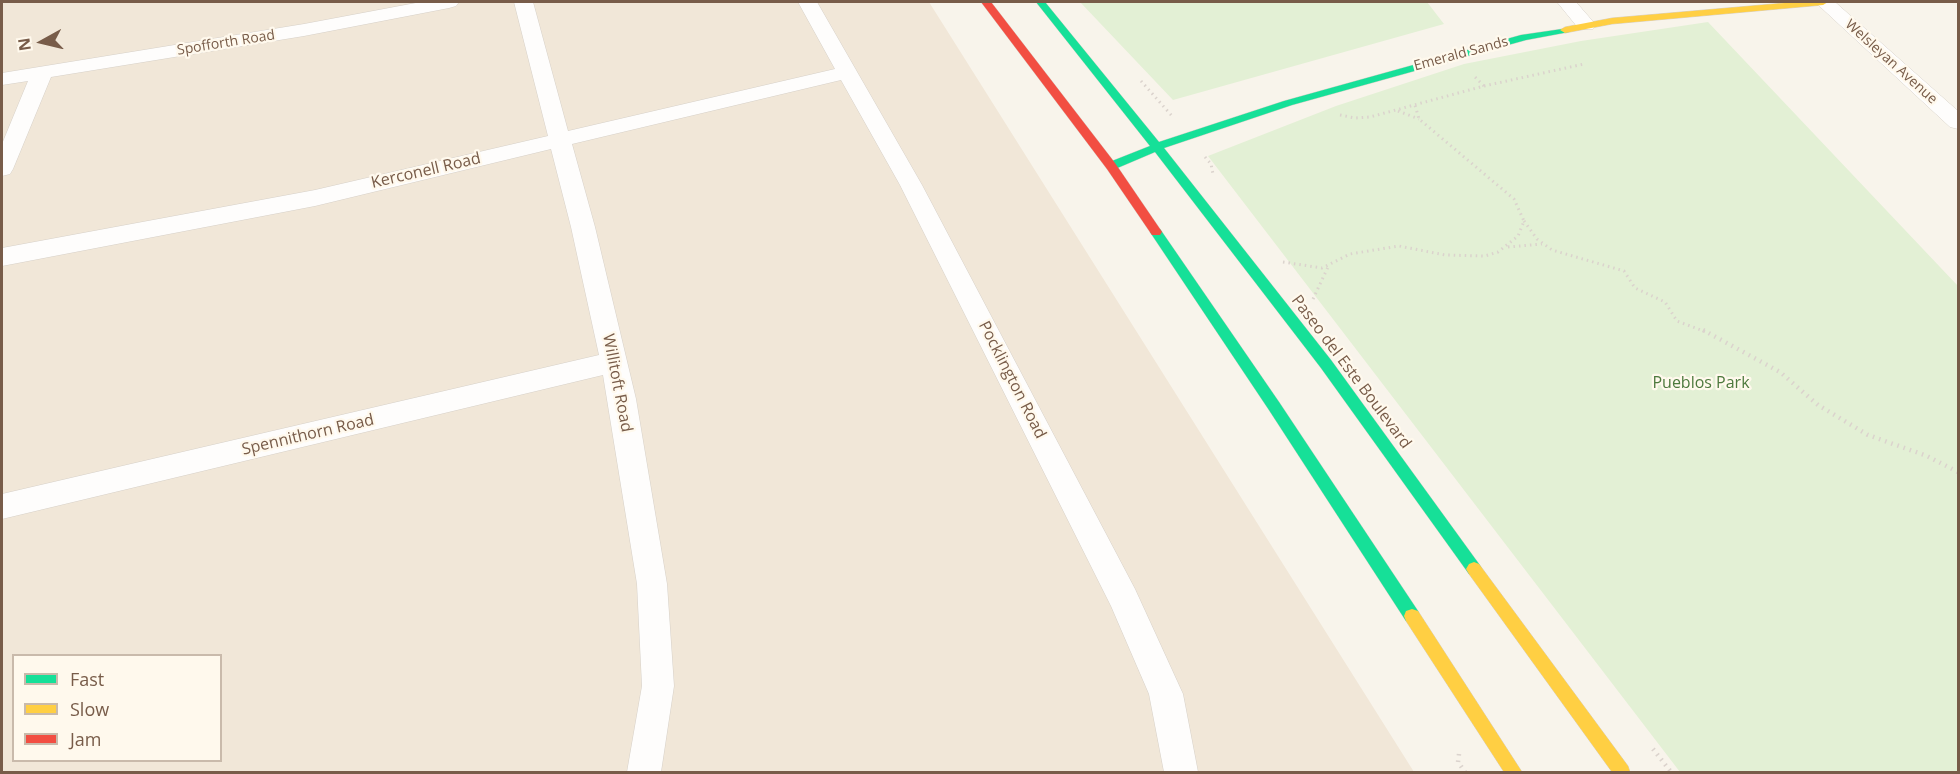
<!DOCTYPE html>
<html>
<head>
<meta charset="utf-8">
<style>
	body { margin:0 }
	#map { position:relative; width:1960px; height:774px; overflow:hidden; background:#f8f4eb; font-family:"Open Sans",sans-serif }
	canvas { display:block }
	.frame { position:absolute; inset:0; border:3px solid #785c49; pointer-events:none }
	.legend { position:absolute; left:12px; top:654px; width:210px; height:108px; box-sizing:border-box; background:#fff9ed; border:2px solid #c9baab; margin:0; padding:8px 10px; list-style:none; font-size:18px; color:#785c49 }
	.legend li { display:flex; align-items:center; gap:12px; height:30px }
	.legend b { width:30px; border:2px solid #c9baab }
	.north { position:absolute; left:12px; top:12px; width:60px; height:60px; -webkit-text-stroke:4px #fff9ed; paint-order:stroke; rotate:262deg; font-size:16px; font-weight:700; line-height:24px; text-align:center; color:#785c49 }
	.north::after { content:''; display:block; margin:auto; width:21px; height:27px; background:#785c49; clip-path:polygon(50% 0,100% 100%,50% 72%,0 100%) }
</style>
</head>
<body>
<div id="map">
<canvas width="1960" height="774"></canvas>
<div class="frame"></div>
<ul class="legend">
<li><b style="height:8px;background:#16e098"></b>Fast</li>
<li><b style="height:8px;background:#ffcf43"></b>Slow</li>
<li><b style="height:8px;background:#f24e42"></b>Jam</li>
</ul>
<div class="north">N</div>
</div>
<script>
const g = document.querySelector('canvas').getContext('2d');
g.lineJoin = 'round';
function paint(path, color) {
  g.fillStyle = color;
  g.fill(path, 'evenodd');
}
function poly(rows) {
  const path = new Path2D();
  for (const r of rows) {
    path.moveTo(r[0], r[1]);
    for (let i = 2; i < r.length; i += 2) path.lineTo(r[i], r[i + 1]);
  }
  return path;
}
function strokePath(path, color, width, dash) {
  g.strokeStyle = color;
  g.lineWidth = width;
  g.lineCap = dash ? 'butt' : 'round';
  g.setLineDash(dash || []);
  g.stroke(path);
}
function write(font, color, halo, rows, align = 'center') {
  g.font = font + ' "Open Sans",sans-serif';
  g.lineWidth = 4.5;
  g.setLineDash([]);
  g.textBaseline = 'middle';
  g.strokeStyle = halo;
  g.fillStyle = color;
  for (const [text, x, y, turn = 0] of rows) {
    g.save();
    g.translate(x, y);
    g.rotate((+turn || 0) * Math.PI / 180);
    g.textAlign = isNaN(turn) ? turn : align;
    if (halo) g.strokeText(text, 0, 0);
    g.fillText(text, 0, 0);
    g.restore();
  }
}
paint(poly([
	[2,2,929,2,1414,772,2,772],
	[14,656,220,656,220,760,14,760]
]), '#f1e7d8');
paint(poly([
	[1080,2,1427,2,1444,24,1173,100],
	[1708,22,1958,286,1958,772,1680,772,1208,156,1336,106,1464,64,1581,41]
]), '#e3f0d5');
const street = poly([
	[421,2,459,2,456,6,449,8,304,36,51,77,13,169,10,174,2,176,2,144,28,81,2,85,2,73,304,24,421,2],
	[514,2,533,2,568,131,835,69,798,2,817,2,922,185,1135,589,1183,694,1198,772,1164,772,1149,694,1111,606,900,185,841,80,572,144,595,227,636,399,667,584,674,686,661,772,627,772,642,686,637,584,603,375,2,519,2,494,599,355,571,227,551,149,315,206,2,266,2,248,315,190,548,136,514,2],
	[1557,2,1576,2,1596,25,1593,29,1579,29,1557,2],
	[1815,2,1835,2,1958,111,1958,129,1950,127,1815,2]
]);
const fast = poly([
	[1036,2,1045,2,1159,142,1284,101,1521,35,1569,28,1569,32,1526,40,1292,105,1164,148,1331,360,1479,564,1482,569,1479,574,1474,576,1469,574,1321,368,1155,152,1115,169,1107,169,1107,163,1150,146,1036,2],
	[1156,228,1160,229,1279,402,1418,611,1420,616,1418,621,1412,623,1406,621,1269,410,1152,235,1150,232,1152,229,1156,228]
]);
const slow = poly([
	[1796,2,1828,2,1823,5,1612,24,1565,33,1560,30,1565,27,1612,18,1796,2],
	[1474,562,1479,564,1628,766,1630,772,1612,772,1469,574,1466,569,1469,564,1474,562],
	[1412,609,1418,611,1522,772,1504,772,1406,621,1404,616,1406,611,1412,609]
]);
const jam = poly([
	[981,2,991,2,1115,163,1160,229,1162,232,1160,235,1152,235,1107,169,981,2]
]);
strokePath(street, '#d7d1c9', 1);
strokePath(fast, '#d7d0c8', 1);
strokePath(slow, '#d7d0c8', 1);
strokePath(jam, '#d7d0c8', 1);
strokePath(poly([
	[1141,81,1172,116],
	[1484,86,1584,64],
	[1398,111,1419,119],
	[1340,115,1355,118,1370,117,1484,86,1473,75],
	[1205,157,1211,164,1213,174],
	[1524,221,1537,239,1552,250,1624,271,1635,288,1665,302,1677,321,1706,332],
	[1508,247,1542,244],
	[1283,262,1322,268,1350,254,1399,246,1445,255,1485,256,1498,252,1518,236,1524,221,1514,199,1419,119,1415,105],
	[1313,299,1328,267]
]), '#dbd3cd', 3, [1.5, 4]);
strokePath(poly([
	[1703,330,1780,372,1818,405,1868,435,1927,456,1958,472],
	[1653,749,1671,772],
	[1459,754,1458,762,1465,772]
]), '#dbd3cd', 4.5, [1.5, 5]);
paint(street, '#fefdfc');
paint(fast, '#16e098');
paint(slow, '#ffcf43');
paint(jam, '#f24e42');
write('14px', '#785c49', '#fff9ed', [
	["Spofforth Road",226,43,-9],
	["Emerald Sands",1461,54,-15],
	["Welsleyan Avenue",1891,62,42]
]);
write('16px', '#785c49', '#fff9ed', [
	["Kerconell Road",426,171,-13],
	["Paseo del Este Boulevard",1351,372,53],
	["Pocklington Road",1012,380,63],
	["Willitoft Road",617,383,79],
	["Spennithorn Road",308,435,-13]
]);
write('16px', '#4d793d', '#fff9ed', [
	["Pueblos Park",1701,383]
]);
</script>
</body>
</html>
